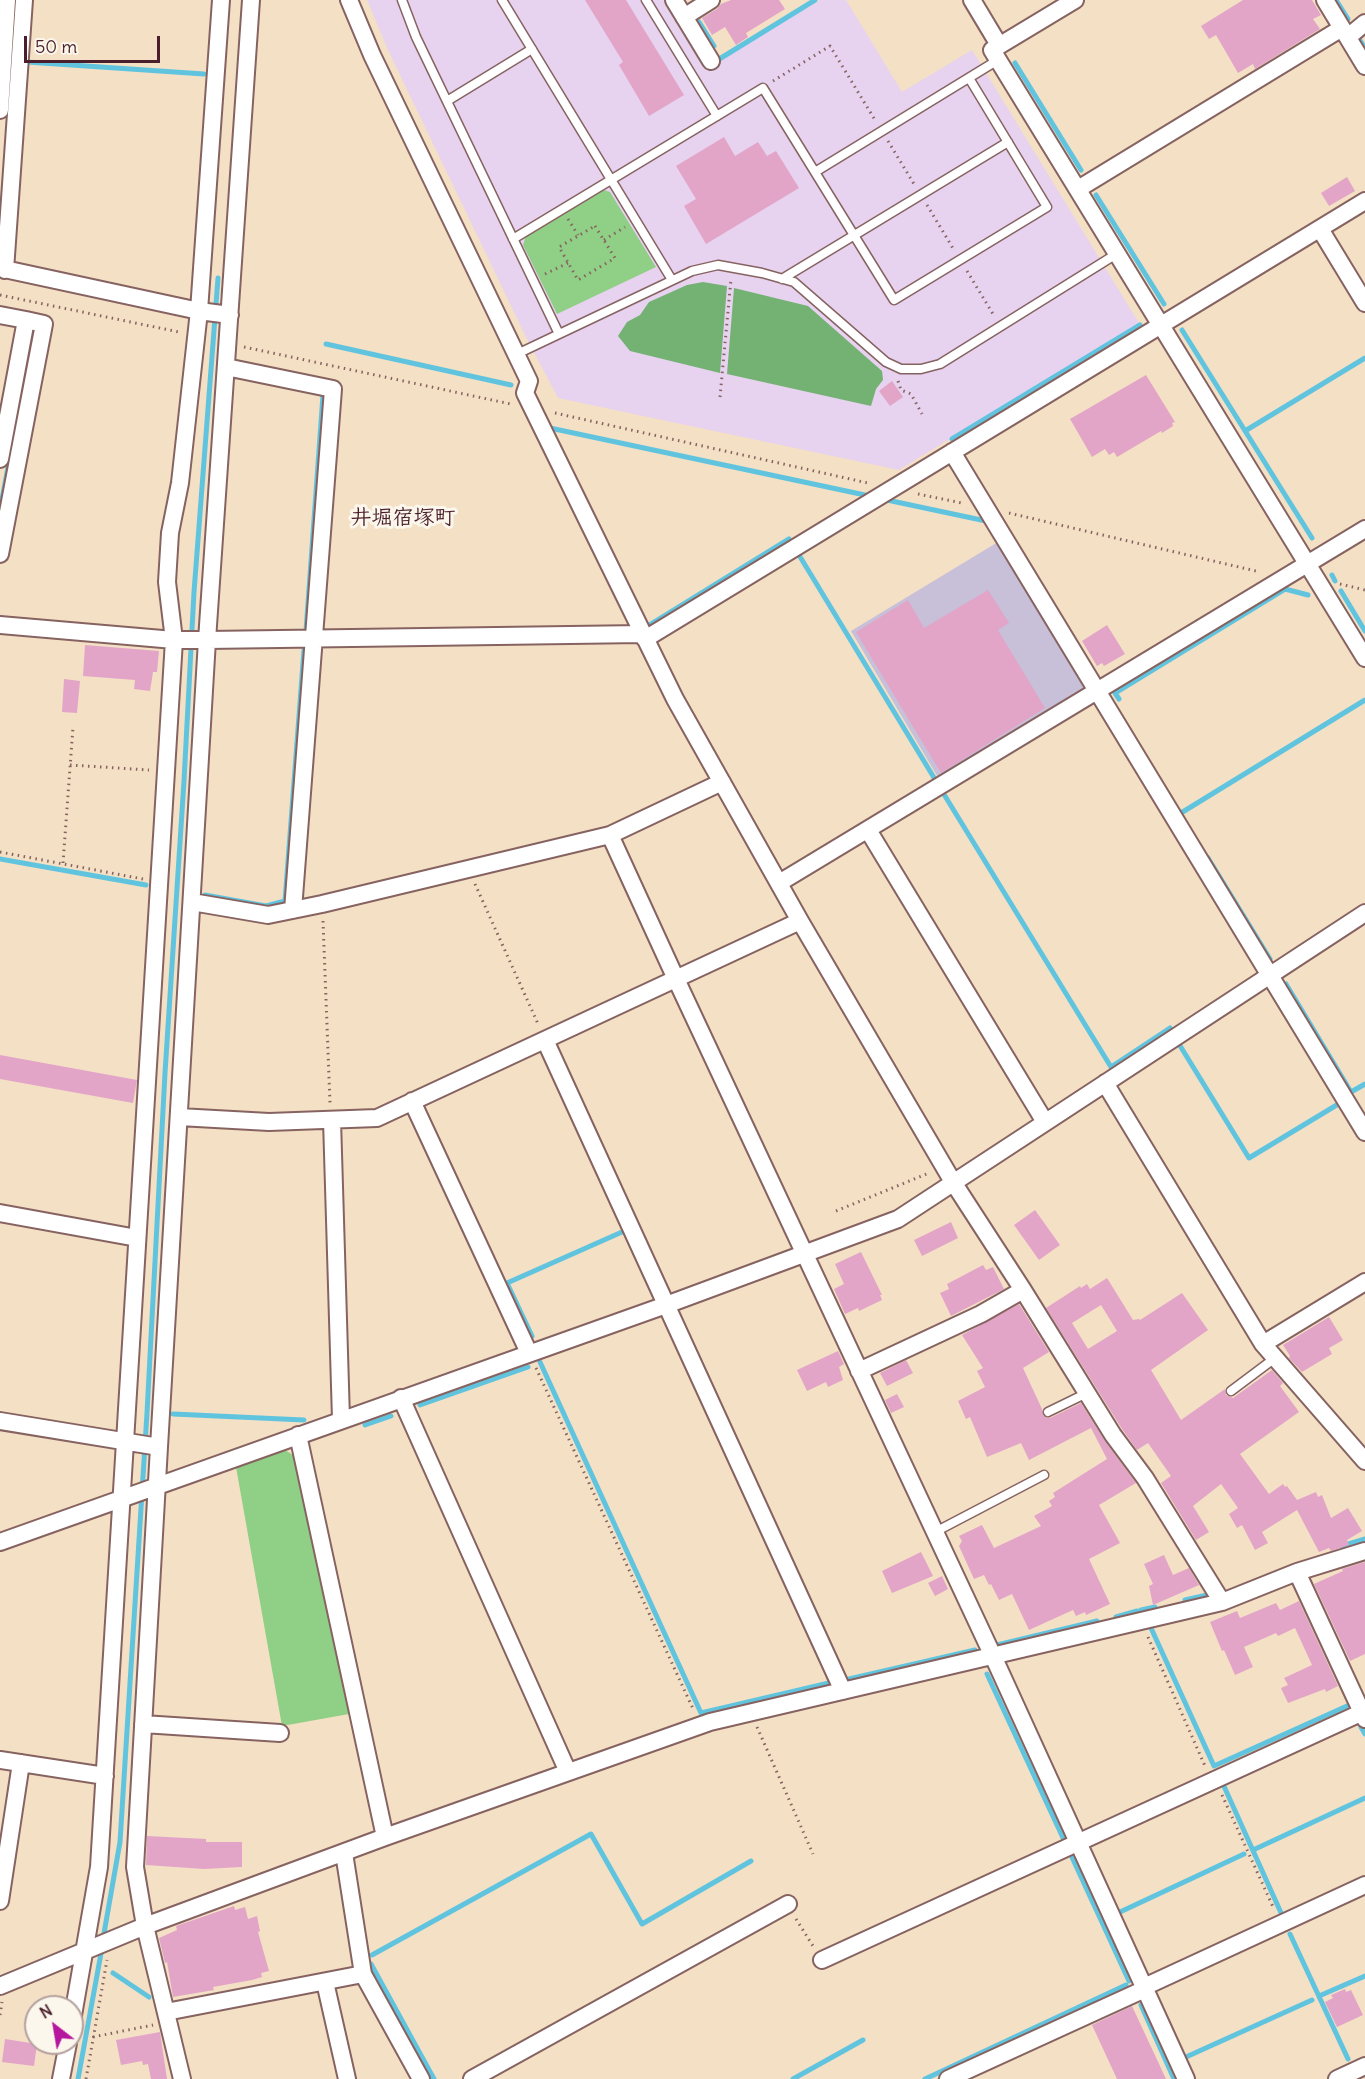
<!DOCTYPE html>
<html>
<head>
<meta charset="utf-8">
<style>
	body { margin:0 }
	#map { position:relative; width:1365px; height:2079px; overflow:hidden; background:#f4e0c5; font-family:Delius,sans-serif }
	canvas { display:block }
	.north { position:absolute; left:24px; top:1995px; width:60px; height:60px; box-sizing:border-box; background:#fbf7ec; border:2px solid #b4a19f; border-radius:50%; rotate:329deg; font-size:16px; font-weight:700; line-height:24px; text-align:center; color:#4a1f2b }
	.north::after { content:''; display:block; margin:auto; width:21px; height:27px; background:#b5179e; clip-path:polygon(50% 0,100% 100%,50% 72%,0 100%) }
	.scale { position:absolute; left:24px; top:36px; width:136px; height:27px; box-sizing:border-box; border:3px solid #4a1f2b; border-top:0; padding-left:8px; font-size:18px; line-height:21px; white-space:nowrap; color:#4a1f2b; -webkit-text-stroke:4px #fbf7ec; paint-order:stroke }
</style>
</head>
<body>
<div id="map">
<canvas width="1365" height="2079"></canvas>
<div class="north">N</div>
<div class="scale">50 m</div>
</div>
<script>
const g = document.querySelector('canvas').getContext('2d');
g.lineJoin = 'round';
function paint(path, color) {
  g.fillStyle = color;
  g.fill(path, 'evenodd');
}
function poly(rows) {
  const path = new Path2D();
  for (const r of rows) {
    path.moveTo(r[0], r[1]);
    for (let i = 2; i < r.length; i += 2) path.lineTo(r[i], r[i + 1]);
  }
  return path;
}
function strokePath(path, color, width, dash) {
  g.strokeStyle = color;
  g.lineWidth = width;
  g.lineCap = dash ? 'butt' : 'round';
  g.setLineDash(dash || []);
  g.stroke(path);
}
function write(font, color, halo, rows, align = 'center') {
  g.font = font + ' Delius,"Klee One",sans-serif';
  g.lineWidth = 6;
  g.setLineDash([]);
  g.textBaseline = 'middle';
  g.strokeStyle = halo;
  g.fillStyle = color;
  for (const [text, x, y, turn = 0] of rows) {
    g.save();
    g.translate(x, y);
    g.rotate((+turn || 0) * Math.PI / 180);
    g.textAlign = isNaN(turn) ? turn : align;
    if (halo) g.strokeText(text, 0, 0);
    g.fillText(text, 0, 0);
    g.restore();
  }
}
paint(poly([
	[367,0,666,0,708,68,820,0,846,0,902,92,972,50,1139,323,899,470,558,398,526,337,388,50]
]), '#e7d2ef');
paint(poly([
	[998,542,1085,684,1082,692,939,779,851,631]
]), '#c8bfd8');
paint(poly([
	[604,190,610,192,656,267,557,314,523,245,526,235],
	[285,1450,293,1455,349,1714,282,1726,236,1467]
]), '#90cf86');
paint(poly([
	[703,282,727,286,720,373,630,351,618,336,627,322,640,315,649,302,687,285],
	[734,288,808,306,882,371,883,380,876,389,871,406,727,374]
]), '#74b273');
strokePath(poly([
	[1336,0,1348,19],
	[699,22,714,46],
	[1357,36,1365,48],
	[721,58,815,0],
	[27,62,204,74],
	[1015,63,1081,170],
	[1096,195,1164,304],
	[1182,330,1312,538],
	[326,344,511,385],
	[550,428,865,495],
	[1245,431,1365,358],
	[952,439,1140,325],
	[887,500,986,521],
	[0,510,34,328],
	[799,555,936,781],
	[1332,575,1335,581],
	[1341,591,1365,631],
	[643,622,648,626,789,539],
	[306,631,323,395],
	[1119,699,1115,693,1285,589,1308,595],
	[945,796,1111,1067,1170,1028],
	[1181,813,1365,700],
	[1208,858,1270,959],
	[0,859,146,885],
	[205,895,266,906,285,901,304,650],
	[1286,984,1351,1092,1365,1084],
	[1179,1044,1249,1158,1340,1103],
	[532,1336,507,1283,622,1232],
	[540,1362,701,1713,829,1683],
	[420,1405,528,1367],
	[173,1414,304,1420],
	[365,1425,391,1416],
	[1342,1546,1365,1539],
	[1185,1600,1207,1595],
	[1141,1610,1155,1607],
	[1116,1617,1137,1611],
	[1151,1628,1214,1766,1347,1706],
	[997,1645,1097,1621],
	[987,1674,1064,1840],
	[849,1679,975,1650],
	[1361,1727,1365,1734],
	[1223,1784,1282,1915],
	[1253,1850,1365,1798],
	[1071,1855,1129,1981],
	[1120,1912,1244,1854],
	[1290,1934,1348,2059],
	[103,1939,120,1842,147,1413,165,1073,184,781,194,592,218,278],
	[372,1955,591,1834,642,1924,751,1861],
	[371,1964,434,2079],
	[113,1973,149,1997],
	[1319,1996,1365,1976],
	[1141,2005,1174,2079],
	[1186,2057,1312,2000],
	[78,2079,102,1948],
	[793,2079,863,2040],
	[925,2079,1126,1985]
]), '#61c4df', 5);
paint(poly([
	[585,0,626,0,684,95,649,116,619,65,623,62],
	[731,0,779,0,785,9,746,33,748,37,736,45,725,27,712,35,702,18,717,9,721,4],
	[1243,0,1312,0,1321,15,1313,19,1320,29,1255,69,1253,64,1238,73,1216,35,1209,39,1201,26],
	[724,137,735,156,758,142,767,156,776,151,799,188,706,244,684,206,696,199,676,166],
	[1347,177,1355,191,1329,206,1321,193],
	[1146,375,1175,422,1172,423,1173,426,1162,433,1161,431,1117,457,1114,452,1109,455,1105,449,1092,457,1070,419],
	[892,381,903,397,890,406,879,391],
	[988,590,1009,623,998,630,1045,708,941,773,856,632,908,600,924,628],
	[1107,625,1125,654,1104,666,1102,663,1097,666,1082,641],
	[85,645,159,651,157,672,153,672,150,691,134,689,135,680,83,676],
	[64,679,80,681,77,713,62,712],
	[0,1055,137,1080,133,1103,0,1079],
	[1035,1210,1060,1245,1039,1260,1014,1225],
	[951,1222,958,1238,922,1256,914,1240],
	[861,1252,882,1295,880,1295,882,1300,859,1311,858,1308,845,1314,834,1289,844,1284,835,1264],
	[983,1265,986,1270,993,1267,1004,1289,951,1316,940,1293,949,1289,947,1284],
	[1107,1278,1133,1320,1139,1319,1140,1320,1182,1293,1208,1330,1151,1370,1181,1420,1225,1389,1226,1395,1233,1398,1272,1370,1283,1383,1280,1386,1299,1412,1240,1454,1269,1494,1283,1484,1285,1487,1287,1486,1297,1500,1316,1492,1318,1497,1322,1495,1331,1518,1348,1508,1362,1531,1347,1540,1349,1545,1331,1551,1329,1548,1319,1552,1297,1510,1262,1532,1268,1543,1255,1550,1242,1525,1237,1528,1229,1514,1238,1508,1221,1484,1193,1506,1209,1532,1196,1540,1161,1483,1171,1476,1148,1443,1137,1450,1122,1429,1046,1308,1080,1286,1081,1288,1087,1284,1090,1289],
	[1101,1305,1117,1331,1088,1349,1072,1323],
	[1019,1304,1049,1352,1023,1368,1042,1409,1043,1415,1047,1418,1050,1418,1081,1403,1105,1441,1136,1483,1099,1505,1120,1543,1089,1559,1110,1604,1086,1615,1085,1612,1076,1616,1073,1610,1029,1630,1012,1594,999,1600,991,1584,989,1585,984,1575,974,1579,959,1546,962,1541,959,1536,982,1525,994,1548,1041,1526,1034,1516,1052,1506,1049,1501,1055,1497,1053,1493,1107,1459,1091,1428,1029,1460,1021,1443,987,1457,970,1417,966,1419,958,1401,985,1387,977,1371,983,1368,962,1335],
	[1329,1317,1343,1340,1329,1348,1332,1354,1302,1372,1289,1358,1290,1356,1283,1345],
	[838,1351,844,1364,839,1367,843,1380,828,1387,826,1382,807,1391,797,1370],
	[906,1360,913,1373,887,1386,880,1373],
	[897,1394,904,1407,891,1413,885,1400],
	[921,1552,933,1576,892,1593,882,1571],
	[1164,1555,1173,1575,1189,1568,1199,1585,1153,1605,1149,1586,1153,1584,1144,1564],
	[1365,1562,1365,1654,1350,1661,1314,1584,1343,1571,1342,1569],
	[942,1576,948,1589,935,1596,928,1583],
	[1299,1601,1338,1686,1326,1692,1325,1689,1288,1703,1281,1688,1288,1685,1284,1678,1312,1665,1295,1628,1278,1636,1276,1633,1244,1647,1253,1667,1235,1675,1224,1650,1222,1651,1210,1622,1237,1611,1240,1618,1276,1603,1280,1610],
	[147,1836,206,1839,206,1842,242,1842,242,1867,204,1869,146,1865],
	[234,1906,235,1910,245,1907,248,1919,257,1916,260,1931,258,1932,269,1971,261,1973,262,1977,252,1980,213,1987,214,1990,173,1997,167,1962,165,1963,159,1938,177,1930,176,1926],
	[1345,1989,1346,1992,1351,1990,1363,2015,1337,2027,1325,2002,1333,1998,1331,1995],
	[1132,2006,1166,2079,1117,2079,1092,2025],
	[160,2032,167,2079,151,2079,148,2064,143,2065,142,2061,121,2065,116,2040],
	[5,2039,37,2044,34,2066,2,2062]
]), '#e2a5c8');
const lane = poly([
	[402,0,416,37,559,334],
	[502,0,672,280],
	[646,0,717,116],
	[447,101,532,49],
	[815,172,998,60],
	[513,239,763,88,894,300,1047,207,969,78],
	[782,279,1008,142],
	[517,354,692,271,718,265,762,273,794,282,886,362,901,369,921,369,940,364,1118,253],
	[1231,1391,1275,1358],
	[1048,1412,1087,1393],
	[935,1532,1044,1475]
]);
const street = poly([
	[349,0,372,55,529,381,525,393,675,699,800,921,953,1182,1023,1290,1113,1435,1145,1478,1222,1602],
	[674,0,711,61],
	[972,0,999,45],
	[1075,0,992,50,1365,658],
	[1325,0,1365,66],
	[684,17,711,0],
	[1348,37,1365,23],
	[0,110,7,0],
	[1078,189,1342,28],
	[1320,229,1365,303],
	[0,268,199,311,230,315],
	[5,270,24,0],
	[0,315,26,320,0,459],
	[226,367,333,389,293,910],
	[952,452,1365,1132],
	[0,554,44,324,26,320],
	[0,625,174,640,207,640,642,634],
	[645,639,1365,201],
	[868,830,1045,1122],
	[610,835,676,979,993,1656,1186,2079],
	[779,883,1365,529],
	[192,902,268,915,322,904,610,835,722,782],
	[545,1040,843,1691],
	[1105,1083,1263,1344,1365,1461],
	[412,1101,529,1353],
	[179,1117,269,1122,377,1118,800,921],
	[332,1120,341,1419],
	[0,1213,137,1238],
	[1263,1344,1365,1282],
	[859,1371,981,1314,1023,1290],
	[401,1398,568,1772],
	[0,1421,159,1447,135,1867,145,1926,182,2079],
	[298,1435,385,1837],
	[159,1447,207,640,251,0],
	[0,1542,666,1305,898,1219,1365,913],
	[1297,1572,1365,1719],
	[143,1724,280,1733],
	[0,1760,105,1776],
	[344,1853,363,1974,421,2079],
	[0,1901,21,1763],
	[822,1960,1365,1711],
	[325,1982,347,2079],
	[0,1986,145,1926,385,1837,710,1722,1222,1602,1297,1572,1365,1551],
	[1144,1987,1365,1885],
	[166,2012,363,1974],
	[72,2021,99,1867,174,640,167,582,170,533,180,483,199,311,221,0],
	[61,2079,68,2043],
	[472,2079,788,1904],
	[948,2079,1145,1989],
	[1337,2079,1365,2066]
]);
strokePath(lane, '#866361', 11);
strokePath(street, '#866361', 20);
strokePath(poly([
	[773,81,830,46,875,120],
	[888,141,914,184],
	[927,205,954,250],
	[568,219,578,235],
	[595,226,615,258,578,280,559,247,595,226],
	[604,240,625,227],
	[967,271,993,314],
	[545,274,568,263],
	[0,295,179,332],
	[244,347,511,404],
	[898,381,901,390,911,394,922,414],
	[720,397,731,279],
	[555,413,868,483],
	[918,494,962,503],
	[1009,513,1260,572],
	[1340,584,1365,590],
	[70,765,149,770],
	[0,852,143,879],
	[63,863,73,727],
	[475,884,539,1026],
	[323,921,330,1103],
	[836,1211,929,1173],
	[536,1368,694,1711],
	[1148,1637,1205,1766],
	[757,1727,813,1854],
	[1222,1795,1274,1909],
	[796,1919,813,1946],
	[0,2015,2,2002],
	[93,2037,153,2025],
	[86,2079,107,1960]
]), '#866361', 3, [1.5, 4.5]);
strokePath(lane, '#fff', 8);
strokePath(street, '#fff', 16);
write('bold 21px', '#4a1f2b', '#fbf7ec', [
	["井堀宿塚町",403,518]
]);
</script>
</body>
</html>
